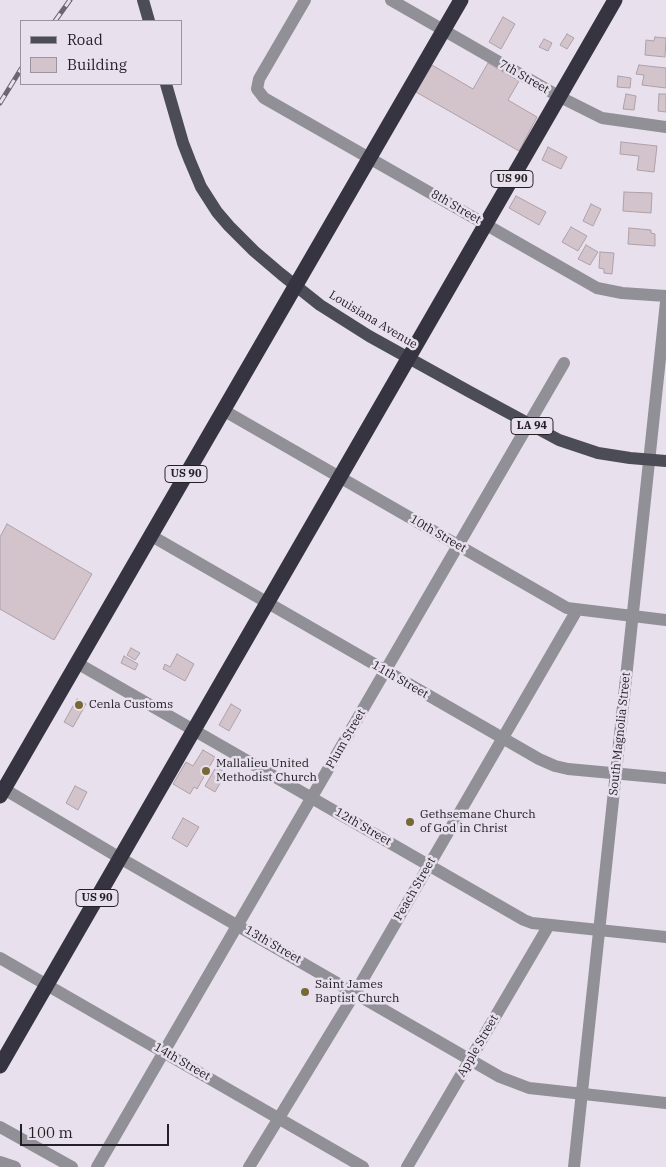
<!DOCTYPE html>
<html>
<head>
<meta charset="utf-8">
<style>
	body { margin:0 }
	#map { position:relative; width:666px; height:1167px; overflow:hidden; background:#e9e0ee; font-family:"IBM Plex Serif",serif }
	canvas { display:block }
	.legend { position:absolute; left:20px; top:20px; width:162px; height:65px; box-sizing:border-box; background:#e9e0ee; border:1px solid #9a949e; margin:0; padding:6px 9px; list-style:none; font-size:15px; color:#242126 }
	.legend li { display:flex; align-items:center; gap:10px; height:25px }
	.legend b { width:25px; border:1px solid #9a949e }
	.scale { position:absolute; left:20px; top:1124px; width:149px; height:22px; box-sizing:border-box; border:2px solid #242126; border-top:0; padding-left:6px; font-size:15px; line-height:18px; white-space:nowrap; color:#242126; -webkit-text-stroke:4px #e9e0ee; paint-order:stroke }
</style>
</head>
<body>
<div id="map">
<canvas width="666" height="1167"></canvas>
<ul class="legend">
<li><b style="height:6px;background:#4c4c56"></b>Road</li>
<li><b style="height:14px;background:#d3c4cc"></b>Building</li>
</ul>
<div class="scale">100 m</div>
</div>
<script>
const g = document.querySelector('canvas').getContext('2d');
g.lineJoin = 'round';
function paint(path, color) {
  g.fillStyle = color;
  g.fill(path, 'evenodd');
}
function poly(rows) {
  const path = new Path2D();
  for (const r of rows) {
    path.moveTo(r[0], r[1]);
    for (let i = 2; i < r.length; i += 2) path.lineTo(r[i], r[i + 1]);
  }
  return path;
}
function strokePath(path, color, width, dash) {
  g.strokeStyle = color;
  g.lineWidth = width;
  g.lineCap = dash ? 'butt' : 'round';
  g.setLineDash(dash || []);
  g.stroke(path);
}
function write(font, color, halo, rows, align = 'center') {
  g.font = font + ' "IBM Plex Serif",serif';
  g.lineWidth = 5;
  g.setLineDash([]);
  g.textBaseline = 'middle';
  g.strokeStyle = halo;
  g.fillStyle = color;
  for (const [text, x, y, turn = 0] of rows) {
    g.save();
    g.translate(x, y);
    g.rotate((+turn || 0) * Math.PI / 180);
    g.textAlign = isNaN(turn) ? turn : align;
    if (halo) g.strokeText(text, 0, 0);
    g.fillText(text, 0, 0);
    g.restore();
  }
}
const building = poly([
	[503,17,515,24,501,49,489,42,503,17],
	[567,34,574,38,567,49,560,45,567,34],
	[655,37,666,38,665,57,645,55,646,40,654,41,655,37],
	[544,39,552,43,548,51,539,47,544,39],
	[488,63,519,81,508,100,537,117,519,151,416,92,432,65,473,89,488,63],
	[639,65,666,68,666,88,642,85,644,75,636,74,639,65],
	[618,76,631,78,630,88,617,87,618,76],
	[626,94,636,96,634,110,623,109,626,94],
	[659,94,666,94,666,112,658,111,659,94],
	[621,142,657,146,654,172,637,170,639,156,620,154,621,142],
	[548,147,567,157,561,169,542,160,548,147],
	[624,192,652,193,651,213,623,211,624,192],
	[516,196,546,212,539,225,509,208,516,196],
	[591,204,601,209,593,226,583,221,591,204],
	[571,227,587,236,578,251,562,242,571,227],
	[629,228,651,230,651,233,655,234,655,246,628,244,629,228],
	[586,245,598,252,590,265,578,259,586,245],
	[600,252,614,253,612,274,604,273,604,269,599,268,600,252],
	[7,524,92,574,54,640,0,609,0,537,7,524],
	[131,648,140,653,135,660,127,655,131,648],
	[177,654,194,664,185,681,163,669,165,664,170,667,177,654],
	[124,656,138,664,135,670,121,663,124,656],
	[77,699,86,704,73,727,64,722,77,699],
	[231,704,241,710,229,731,219,725,231,704],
	[203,750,215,757,197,789,194,787,190,794,173,784,186,762,193,766,203,750],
	[216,767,226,773,215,792,205,786,216,767],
	[75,786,87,792,78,810,66,803,75,786],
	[183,818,199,827,187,847,172,838,183,818]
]);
paint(building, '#d3c4cc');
strokePath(building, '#aea0a8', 1);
strokePath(poly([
	[305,0,259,79,257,89,264,98,597,288,622,293,666,296],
	[391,0,560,97,602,118,666,127],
	[223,410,567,608,666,620],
	[150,535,539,759,555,766,568,769,666,778],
	[77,663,524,920,532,923,666,937],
	[4,789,120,858,500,1077,529,1088,666,1103],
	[0,958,363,1167],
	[0,1127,72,1167],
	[0,1162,15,1167],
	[97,1167,564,363],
	[249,1167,355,993,577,610],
	[407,1167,549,925],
	[574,1167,666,302]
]), '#909096', 12);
strokePath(poly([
	[143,0,149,21],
	[166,84,183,143,190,161,201,187,217,212,229,226,254,251,281,274,320,305,369,336,470,392,559,440,598,453,630,458,666,461]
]), '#4c4c56', 12);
strokePath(poly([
	[0,796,461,0],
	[0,1066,615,0]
]), '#353440', 15);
const rail = poly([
	[55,21,70,0],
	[0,103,21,69]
]);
strokePath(rail, '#6c676f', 5);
strokePath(rail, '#e9e0ee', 3, [9]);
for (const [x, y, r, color] of [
	[79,705,5,"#776936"],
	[206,771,5,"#776936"],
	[410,822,5,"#776936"],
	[305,992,5,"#776936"]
]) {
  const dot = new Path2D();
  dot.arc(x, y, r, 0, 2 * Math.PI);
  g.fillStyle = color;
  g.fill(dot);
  strokePath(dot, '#e9e0ee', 2);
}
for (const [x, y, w] of [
	[512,179,42],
	[532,426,42],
	[186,474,42],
	[97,898,42]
]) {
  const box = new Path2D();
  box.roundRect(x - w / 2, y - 8.5, w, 17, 4);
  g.fillStyle = '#e9e0ee';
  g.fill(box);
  strokePath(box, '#242126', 1);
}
write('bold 11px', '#242126', null, [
	["US 90",512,179],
	["LA 94",532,426],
	["US 90",186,474],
	["US 90",97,898]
]);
write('12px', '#242126', '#e9e0ee', [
	["7th Street",524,77,30],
	["8th Street",456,207,30],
	["Louisiana Avenue",373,320,31],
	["10th Street",438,534,30],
	["11th Street",400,680,30],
	["South Magnolia Street",620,734,-84],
	["Plum Street",346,739,-60],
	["12th Street",363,827,30],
	["Peach Street",415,889,-60],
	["13th Street",273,945,30],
	["Apple Street",478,1046,-60],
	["14th Street",182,1062,30]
]);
write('12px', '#242126', '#e9e0ee', [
	["Cenla Customs",89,705],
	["Mallalieu United",216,764],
	["Methodist Church",216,778],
	["Gethsemane Church",420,815],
	["of God in Christ",420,829],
	["Saint James",315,985],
	["Baptist Church",315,999]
], 'left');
</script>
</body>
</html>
